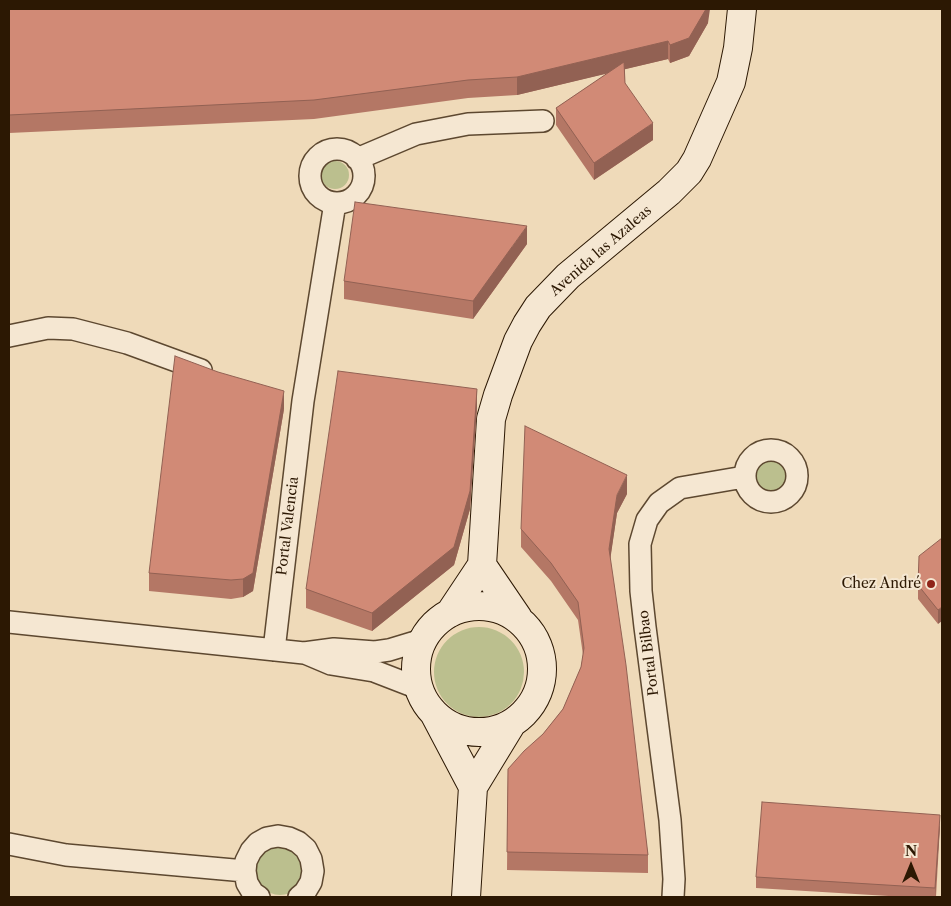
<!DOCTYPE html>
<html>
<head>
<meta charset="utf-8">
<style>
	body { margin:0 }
	#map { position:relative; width:951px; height:906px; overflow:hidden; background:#efdab9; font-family:"Libre Caslon Text",serif }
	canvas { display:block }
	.frame { position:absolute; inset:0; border:10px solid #2c1803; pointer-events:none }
	.north { position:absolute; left:886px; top:841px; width:50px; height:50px; -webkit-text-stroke:4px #f5e7d2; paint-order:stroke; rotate:0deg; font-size:14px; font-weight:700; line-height:20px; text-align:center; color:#2c1803 }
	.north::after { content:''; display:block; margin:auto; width:18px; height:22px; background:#2c1803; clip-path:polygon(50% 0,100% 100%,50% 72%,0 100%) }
</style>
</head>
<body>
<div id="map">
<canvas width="951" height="906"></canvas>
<div class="frame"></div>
<div class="north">N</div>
</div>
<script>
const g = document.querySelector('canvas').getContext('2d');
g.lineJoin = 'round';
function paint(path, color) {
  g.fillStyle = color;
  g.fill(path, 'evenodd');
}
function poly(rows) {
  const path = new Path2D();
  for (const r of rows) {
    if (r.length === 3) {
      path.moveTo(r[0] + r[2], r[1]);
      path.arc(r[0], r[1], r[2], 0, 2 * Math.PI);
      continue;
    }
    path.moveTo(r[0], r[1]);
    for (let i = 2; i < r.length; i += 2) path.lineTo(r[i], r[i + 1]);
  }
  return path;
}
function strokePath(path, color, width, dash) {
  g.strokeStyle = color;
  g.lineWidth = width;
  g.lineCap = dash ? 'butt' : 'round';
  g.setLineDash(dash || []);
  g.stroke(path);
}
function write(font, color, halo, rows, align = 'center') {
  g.font = font + ' "Libre Caslon Text",serif';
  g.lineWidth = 4;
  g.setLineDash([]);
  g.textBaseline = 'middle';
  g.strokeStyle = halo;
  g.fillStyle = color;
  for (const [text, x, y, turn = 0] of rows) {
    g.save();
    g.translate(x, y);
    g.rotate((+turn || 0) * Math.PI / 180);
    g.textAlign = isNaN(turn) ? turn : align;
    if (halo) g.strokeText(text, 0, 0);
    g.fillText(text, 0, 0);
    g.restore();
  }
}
paint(poly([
	[335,175,14],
	[771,475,17],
	[479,672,45],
	[280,870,25]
]), '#bbbf8e');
const street = poly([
	[337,176,27],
	[357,159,416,134,468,124,543,121],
	[9,336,48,328,73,329,127,343,201,370],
	[771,476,26],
	[9,622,304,653,334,649,375,652,389,650,422,640],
	[274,650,303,401,335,203],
	[305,653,331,664,374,671,418,688],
	[9,844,66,855,245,871],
	[259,897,253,893,247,883,245,871,246,861,251,851,258,843,267,838,278,836,289,838,298,842,306,849,311,859,313,871,311,882,305,892,299,897],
	[673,897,674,879,670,820,645,627,641,591,640,544,647,520,659,503,680,488,744,477]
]);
const secondary = poly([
	[482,565,518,618],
	[479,669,63],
	[450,613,482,565,491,419,498,395,518,341,527,324,538,307,568,276,669,192,689,172,697,159,731,82,738,48,742,9],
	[434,713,473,787],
	[466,897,473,787,512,723]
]);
strokePath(street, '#5d4830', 24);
strokePath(secondary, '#2c1803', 30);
strokePath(street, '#f5e7d2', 21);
strokePath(secondary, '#f5e7d2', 28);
paint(poly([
	[9,9,708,23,689,56,670,63,668,59,625,69,625,83,653,140,594,180,556,125,556,108,608,73,517,95,468,98,314,119,9,133],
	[527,244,473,319,344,299,344,281],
	[477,407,470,509,454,565,372,631,306,608,306,589],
	[284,409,253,591,243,597,231,599,149,591,149,573],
	[627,494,617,513,610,559,648,855,648,873,507,870,508,769,543,734,563,709,581,667,583,655,578,620,551,581,521,547,521,529],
	[942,538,938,624,918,599,918,585],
	[940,826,936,897,905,897,756,888,756,877]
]), '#b47765');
paint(poly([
	[706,9,710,9,708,23,689,56,670,63,670,45],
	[668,41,668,59,517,95,517,77],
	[653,123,653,140,594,180,594,163],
	[527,226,527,244,473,319,473,301],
	[477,389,477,407,470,509,454,565,372,631,372,613],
	[284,391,284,409,253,591,243,597,243,579],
	[627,475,627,494,617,513,609,568,609,549,617,495],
	[942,607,942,621,938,624,938,610],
	[940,815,940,826,935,897,935,888]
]), '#926153');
const building = poly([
	[9,9,706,9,689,38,670,45,668,41,517,77,468,80,314,100,9,115,9,9],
	[624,62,625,83,653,123,594,163,556,108,624,62],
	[355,202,527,226,473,301,344,281,355,202],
	[175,356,218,372,284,391,253,573,243,579,231,580,149,573,175,356],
	[338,371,477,389,470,491,454,547,372,613,306,589,338,371],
	[525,426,627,475,617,495,609,549,626,665,648,855,507,852,508,769,524,751,543,734,563,709,581,667,584,648,578,602,551,563,521,529,525,426],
	[942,538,942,607,938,610,918,585,919,556,942,538],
	[762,802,940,815,935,888,756,877,762,802]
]);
paint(building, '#d18a76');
strokePath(building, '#926153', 1);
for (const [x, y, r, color] of [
	[931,584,5,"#8f2418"]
]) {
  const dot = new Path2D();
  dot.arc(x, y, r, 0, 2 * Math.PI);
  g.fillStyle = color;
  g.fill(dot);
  strokePath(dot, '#f5e7d2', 2);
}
write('14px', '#2c1803', '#f5e7d2', [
	["Avenida las Azaleas",601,251,-41],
	["Portal Valencia",288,526,-83],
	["Portal Bilbao",649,653,-97]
]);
write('14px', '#2c1803', '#f5e7d2', [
	["Chez André",921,584]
], 'right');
</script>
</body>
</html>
